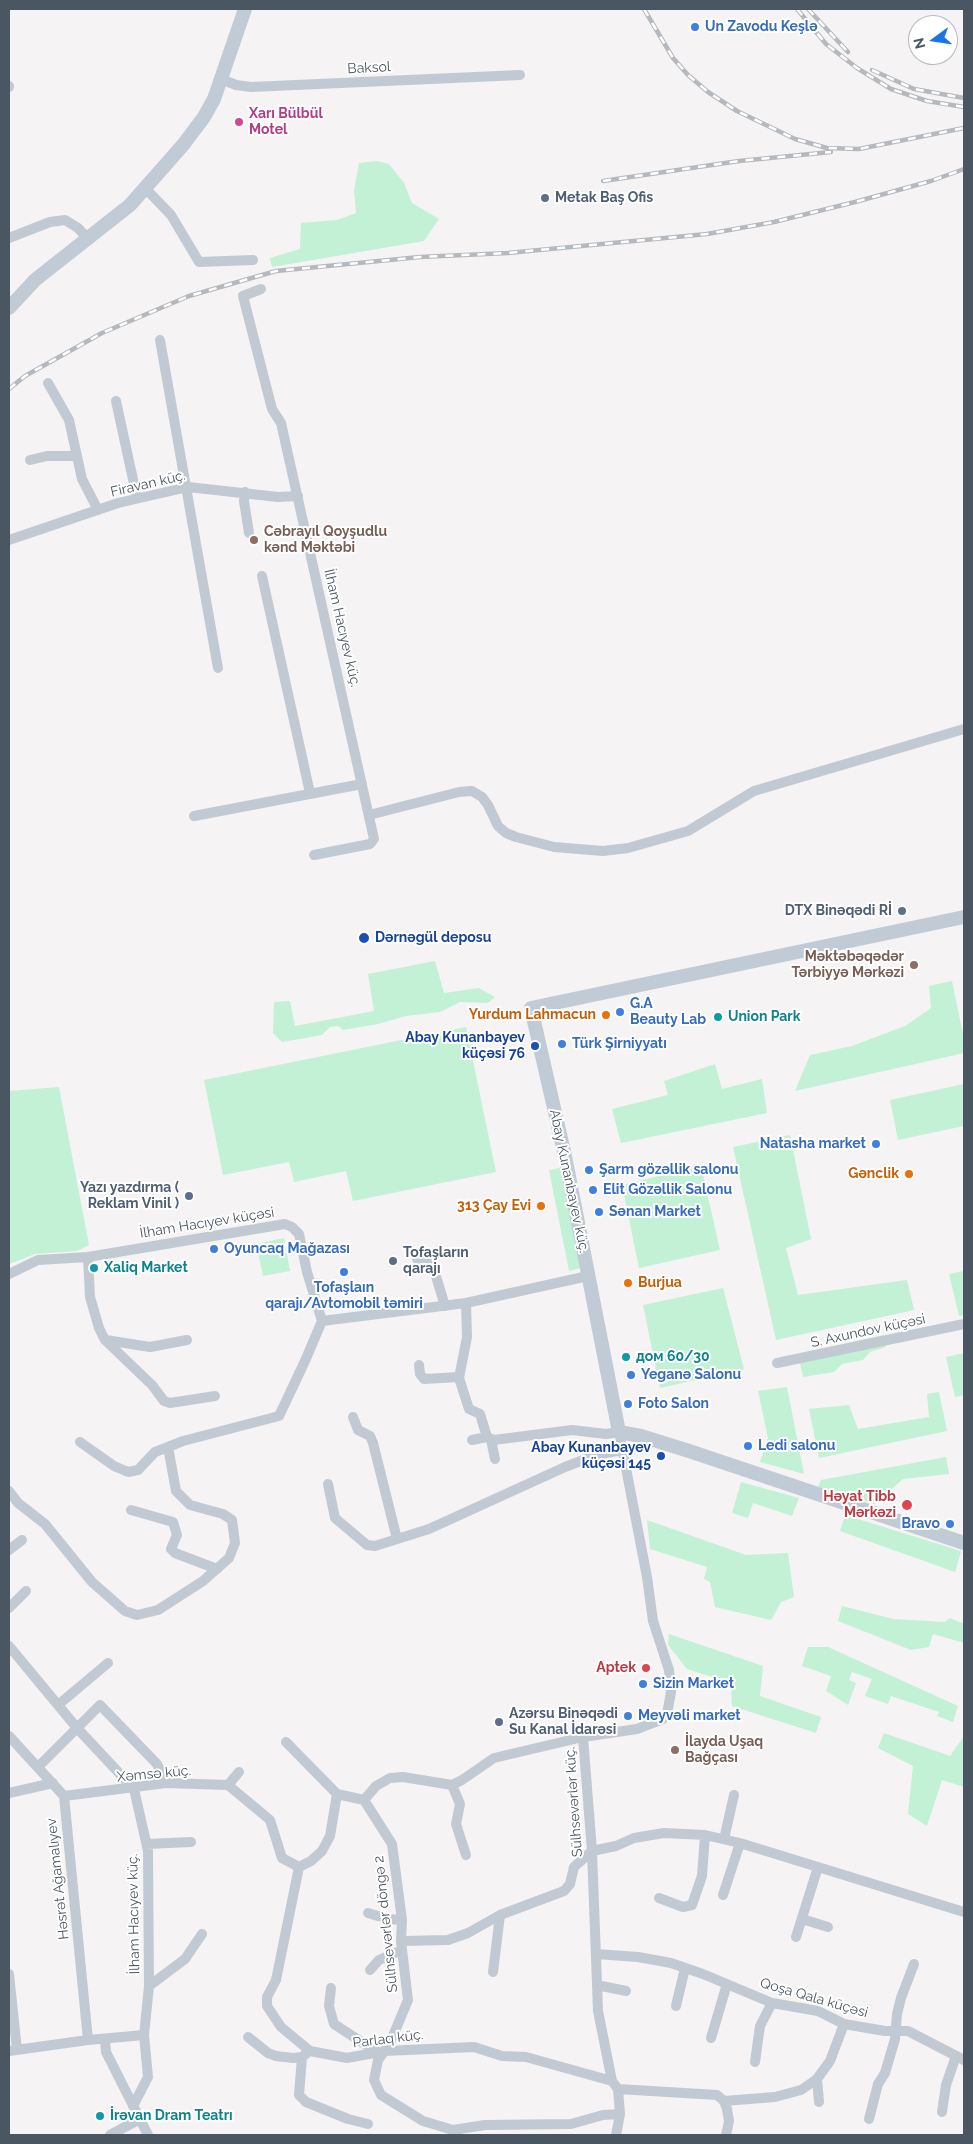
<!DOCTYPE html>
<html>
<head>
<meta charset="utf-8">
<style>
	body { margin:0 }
	#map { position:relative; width:973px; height:2144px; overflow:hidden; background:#f5f3f3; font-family:Raleway,sans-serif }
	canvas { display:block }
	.frame { position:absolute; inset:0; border:10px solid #4a5661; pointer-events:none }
	.north { position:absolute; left:908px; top:15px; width:50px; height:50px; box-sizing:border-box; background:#fff; border:1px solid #b7bbc0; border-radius:50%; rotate:256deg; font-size:14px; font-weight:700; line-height:20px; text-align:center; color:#4a5661 }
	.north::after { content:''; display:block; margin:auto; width:18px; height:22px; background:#1a73e8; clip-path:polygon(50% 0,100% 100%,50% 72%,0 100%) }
</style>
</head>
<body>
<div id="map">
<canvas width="973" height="2144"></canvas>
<div class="frame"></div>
<div class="north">N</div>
</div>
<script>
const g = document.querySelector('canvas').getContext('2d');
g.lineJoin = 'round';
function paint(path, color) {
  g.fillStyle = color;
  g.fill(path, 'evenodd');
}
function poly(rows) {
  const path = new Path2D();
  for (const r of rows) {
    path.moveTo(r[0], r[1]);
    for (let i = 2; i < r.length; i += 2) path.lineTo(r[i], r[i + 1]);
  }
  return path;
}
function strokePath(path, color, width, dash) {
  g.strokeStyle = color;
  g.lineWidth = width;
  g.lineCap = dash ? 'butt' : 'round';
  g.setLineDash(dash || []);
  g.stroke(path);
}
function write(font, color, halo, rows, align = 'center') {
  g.font = font + ' Raleway,sans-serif';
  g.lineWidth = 4;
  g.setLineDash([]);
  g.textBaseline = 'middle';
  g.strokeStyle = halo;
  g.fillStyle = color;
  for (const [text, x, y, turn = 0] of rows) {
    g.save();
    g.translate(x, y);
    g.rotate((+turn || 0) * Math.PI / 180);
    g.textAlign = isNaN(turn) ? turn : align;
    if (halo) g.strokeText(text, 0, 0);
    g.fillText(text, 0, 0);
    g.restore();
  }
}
paint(poly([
	[377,161,389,164,404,183,412,203,439,219,424,241,272,267,270,258,300,249,301,223,337,220,356,213,354,190,359,163],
	[435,961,444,993,479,988,495,997,488,1003,460,1002,440,1012,406,1016,378,1024,343,1030,338,1026,330,1027,322,1035,282,1042,273,1033,274,1002,290,1001,295,1026,374,1011,368,974],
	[952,981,964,1039,964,1053,795,1091,810,1055,852,1046,905,1026,931,1008,929,986],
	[466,1027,496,1172,353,1201,346,1171,294,1182,289,1162,223,1175,204,1080],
	[715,1064,722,1089,762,1079,767,1113,621,1143,612,1109,668,1095,664,1081],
	[964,1084,964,1126,898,1140,890,1100],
	[59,1087,89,1245,77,1251,35,1254,9,1264,9,1091],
	[790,1135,811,1239,786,1248,798,1295,907,1280,914,1310,776,1340,733,1147],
	[701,1166,720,1250,639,1268,622,1185],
	[565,1167,585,1267,569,1271,549,1170],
	[284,1238,290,1271,263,1276,256,1244],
	[964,1271,964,1315,959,1316,949,1274],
	[723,1288,744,1369,660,1388,643,1305],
	[884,1335,886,1347,870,1352,863,1360,842,1364,834,1372,803,1377,798,1354],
	[964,1353,964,1395,955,1397,946,1357],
	[787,1387,804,1474,760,1462,768,1438,758,1391],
	[939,1392,947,1431,819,1458,809,1409,849,1405,858,1429,929,1417,927,1394],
	[946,1457,949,1474,903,1479,875,1504,818,1487,821,1480],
	[741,1482,799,1498,792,1516,753,1503,748,1518,732,1513],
	[845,1515,961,1551,955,1572,840,1531],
	[647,1520,746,1555,788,1553,794,1597,781,1602,771,1620,715,1607,710,1582,704,1579,707,1567,650,1549],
	[842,1606,893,1619,945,1622,950,1618,964,1624,964,1643,933,1634,929,1647,911,1650,838,1621],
	[669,1634,763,1666,760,1696,821,1717,816,1733,732,1706,731,1683,687,1669,668,1645],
	[808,1647,828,1647,958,1706,953,1722,937,1716,939,1712,891,1696,888,1704,865,1696,872,1679,852,1672,849,1680,856,1683,848,1705,826,1691,831,1676,802,1666],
	[884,1733,950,1756,964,1736,964,1787,942,1780,927,1826,908,1814,913,1766,878,1748]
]), '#c3f1d5');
strokePath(poly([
	[221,79,236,85,251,87,520,75],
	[9,87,9,86],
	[146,189,171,215,199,262,253,260],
	[9,238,50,222,65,220,78,228,89,240],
	[261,289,243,296,272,409,281,423,374,839,370,844,314,855],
	[160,340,218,668],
	[48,383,69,420,82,479,98,510],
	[116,401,137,498],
	[30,460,47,456,77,456],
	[245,492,244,501,249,533],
	[9,540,118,503,188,487,278,497,298,496],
	[262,576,310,793],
	[369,815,459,792,472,791,482,797,488,805,498,826,506,833,516,837,554,847,603,851,628,848,688,831,754,791,964,729],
	[194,816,362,784],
	[88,1257,90,1297,99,1328,105,1340,152,1385,164,1401,170,1403,215,1396],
	[417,1259,429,1258,432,1263,445,1306],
	[9,1274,38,1260,88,1257,285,1224,292,1227,299,1234,307,1272,322,1321],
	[466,1303,467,1337,459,1378,469,1409,480,1414,487,1437,494,1440,572,1430,606,1434,619,1432,647,1577,653,1621,669,1670,671,1692,667,1714,663,1719,637,1729,583,1737,592,1851,598,2011,612,2081,618,2089],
	[106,1340,150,1347,187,1340],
	[777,1363,964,1324],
	[419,1365,420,1374,424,1379,459,1377],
	[353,1417,358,1430,370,1436,373,1443,397,1539],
	[472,1440,487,1437],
	[491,1440,495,1459],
	[80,1442,114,1466,128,1472,138,1470,155,1452,168,1447],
	[328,1484,335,1518,367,1545,375,1546,429,1529,565,1467,596,1455,622,1450],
	[9,1491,18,1503,45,1524,92,1582,125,1611,137,1615,158,1610,203,1581,229,1558,235,1543,232,1520,223,1514,190,1505,176,1491,168,1447,183,1441,279,1416,305,1361,322,1321,466,1303,588,1276],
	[131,1510,173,1522,177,1535,171,1549,175,1553,217,1569],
	[9,1550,22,1540],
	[9,1608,26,1591],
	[9,1646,77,1728,134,1789,148,1851,149,1986,144,2035,148,2077,133,2106],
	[58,1705,108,1663],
	[9,1736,64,1796,88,2040],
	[286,1742,337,1794],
	[38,1767,100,1705,157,1764,166,1783],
	[228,1785,239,1772],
	[452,1785,460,1804,456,1824,466,1855],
	[9,1793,53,1783],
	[64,1796,166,1783,228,1785,270,1820,282,1858,299,1867,311,1861,322,1851,330,1836,337,1794,364,1800,376,1786,390,1778,403,1777,452,1785,462,1780,494,1758,583,1737],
	[364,1800,392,1844,402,1920,401,1941,408,2000,390,2043,378,2060,374,2080,381,2095,423,2121,453,2130,485,2125,571,2124,603,2115,620,2114],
	[724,1839,734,1795],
	[147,1844,191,1842],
	[299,1867,276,1980,267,1997,267,2006,281,2027,310,2051,347,2058,385,2051,474,2047,502,2056,526,2057,612,2081],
	[723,1895,740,1843],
	[659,1898,683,1907,692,1905,702,1876,705,1835],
	[368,1913,388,1919,402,1920],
	[802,1919,828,1927],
	[796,1937,818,1867],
	[401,1941,448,1940,468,1933,500,1915,564,1891,570,1884,574,1867,592,1851,616,1846,634,1838,664,1833,705,1835,740,1843,964,1912],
	[596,1954,638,1957,671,1963,703,1974,772,2003,818,2011,844,2024,885,2031,908,2031,964,2060],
	[370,1970,379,1960,402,1950],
	[493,1972,500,1915],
	[9,1974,17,2050],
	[597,1985,626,1991],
	[149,1986,185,1959,202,1934],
	[331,1988,329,2006,334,2024,377,2052],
	[676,2006,685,1968],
	[248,2037,268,2053,276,2056,293,2058,302,2057,307,2053],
	[711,2038,727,1984],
	[105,2039,106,2052,148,2135],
	[9,2051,88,2040,144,2035],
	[302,2057,299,2095,306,2102,348,2119,368,2124],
	[755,2062,760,2026,772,2003],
	[817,2079,819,2102],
	[618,2089,717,2095,724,2101,727,2109,729,2121,726,2135],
	[724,2101,775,2097,801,2090,817,2079,830,2061,844,2024],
	[942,2112,946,2085,956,2056],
	[869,2119,878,2084,885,2073,895,2039,897,2014,901,1998,914,1964],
	[110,2135,140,2119],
	[616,2135,620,2114,618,2089]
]), '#c1cad2', 10);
strokePath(poly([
	[9,308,35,280,130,205,183,145,204,117,214,99,245,9],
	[964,917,531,1008,565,1156,619,1432,641,1436,689,1451,964,1543]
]), '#c1cbd6', 14);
const rail = poly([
	[644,9,673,58,688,75,708,92,737,111,795,139,827,148,859,149,964,128],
	[797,9,826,44,857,68,891,89,927,101,964,107],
	[808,9,848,52],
	[872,70,914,89,964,98],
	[603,181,739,161,831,152],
	[9,389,25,376,102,333,189,296,276,271,420,257,508,253,707,234,774,222,855,202,931,181,964,169]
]);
strokePath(rail, '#b5b8bd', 4.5);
strokePath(rail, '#fff', 2.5, [8]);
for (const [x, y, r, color] of [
	[695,27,5,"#3f7fe0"],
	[239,122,5,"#d1479c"],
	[545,198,5,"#5c6f8a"],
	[254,540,5,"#8d6e63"],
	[902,911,5,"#5c6f8a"],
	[364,938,6,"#1a4fb4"],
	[914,965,5,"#8d6e63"],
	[620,1012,5,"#3f7fe0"],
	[606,1015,5,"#e8710a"],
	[718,1017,5,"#0f9aa8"],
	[562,1044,5,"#3f7fe0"],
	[535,1046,5,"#1a4fb4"],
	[876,1144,5,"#3f7fe0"],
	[589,1170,5,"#3f7fe0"],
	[909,1174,5,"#e8710a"],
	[593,1190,5,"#3f7fe0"],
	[189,1196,5,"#5c6f8a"],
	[541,1206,5,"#e8710a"],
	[599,1212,5,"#3f7fe0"],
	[214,1249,5,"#3f7fe0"],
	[393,1261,5,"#5c6f8a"],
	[94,1268,5,"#0f9aa8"],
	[344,1272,5,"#3f7fe0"],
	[628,1283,5,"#e8710a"],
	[626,1357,5,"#0f9aa8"],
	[631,1375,5,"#3f7fe0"],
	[628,1404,5,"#3f7fe0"],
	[748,1446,5,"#3f7fe0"],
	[661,1456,5,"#1a4fb4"],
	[907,1505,6,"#e0444e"],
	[950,1524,5,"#3f7fe0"],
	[646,1668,5,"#e0444e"],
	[643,1684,5,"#3f7fe0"],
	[628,1716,5,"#3f7fe0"],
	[499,1722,5,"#5c6f8a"],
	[675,1750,5,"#8d6e63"],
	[100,2116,5,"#0f9aa8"]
]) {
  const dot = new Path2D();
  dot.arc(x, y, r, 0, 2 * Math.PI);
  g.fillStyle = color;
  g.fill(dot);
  strokePath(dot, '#fff', 2);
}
write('bold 14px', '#366cbe', '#fff', [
	["Un Zavodu Keşlə",705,27],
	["G.A",630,1004],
	["Beauty Lab",630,1020],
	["Türk Şirniyyatı",572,1044],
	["Natasha market",866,1144,"right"],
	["Şarm gözəllik salonu",599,1170],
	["Elit Gözəllik Salonu",603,1190],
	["Sənan Market",609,1212],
	["Oyuncaq Mağazası",224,1249],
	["Tofaşlaın",344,1288,"center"],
	["qarajı/Avtomobil təmiri",344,1304,"center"],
	["Yeganə Salonu",641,1375],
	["Foto Salon",638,1404],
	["Ledi salonu",758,1446],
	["Bravo",940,1524,"right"],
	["Sizin Market",653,1684],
	["Meyvəli market",638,1716]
], 'left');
write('14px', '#4a5661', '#fff', [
	["Baksol",369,68,-3],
	["Firavan küç.",148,484,-13],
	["İlham Hacıyev küç.",342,628,77],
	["Abay Kunanbayev küç.",569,1181,78],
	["İlham Hacıyev küçəsi",207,1223,-9],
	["S. Axundov küçəsi",868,1331,-12],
	["Xəmsə küç.",154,1774,-5],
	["Sülhsevərlər küç.",574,1802,-94],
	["Həsrət Ağamalıyev",58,1879,-96],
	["İlham Hacıyev küç.",134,1914,-91],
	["Sülhsevərlər döngə 2",386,1924,-96],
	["Qoşa Qala küçəsi",814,1998,16],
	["Parlaq küç.",388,2039,-7]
]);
write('bold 14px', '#b23c85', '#fff', [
	["Xarı Bülbül",249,114],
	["Motel",249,130]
], 'left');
write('bold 14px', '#4e5e75', '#fff', [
	["Metak Baş Ofis",555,198],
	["DTX Binəqədi Rİ",892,911,"right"],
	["Yazı yazdırma (",179,1188,"right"],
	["Reklam Vinil )",179,1204,"right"],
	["Tofaşların",403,1253],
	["qarajı",403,1269],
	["Azərsu Binəqədi",509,1714],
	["Su Kanal İdarəsi",509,1730]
], 'left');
write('bold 14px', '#785e54', '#fff', [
	["Cəbrayıl Qoyşudlu",264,532],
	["kənd Məktəbi",264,548],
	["Məktəbəqədər",904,957,"right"],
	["Tərbiyyə Mərkəzi",904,973,"right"],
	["İlayda Uşaq",685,1742],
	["Bağçası",685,1758]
], 'left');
write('bold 14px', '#164399', '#fff', [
	["Dərnəgül deposu",375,938,"left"],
	["Abay Kunanbayev",525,1038],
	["küçəsi 76",525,1054],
	["Abay Kunanbayev",651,1448],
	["küçəsi 145",651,1464]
], 'right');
write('bold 14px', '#c56008', '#fff', [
	["Yurdum Lahmacun",596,1015],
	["Gənclik",899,1174],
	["313 Çay Evi",531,1206],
	["Burjua",638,1283,"left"]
], 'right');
write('bold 14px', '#0d838f', '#fff', [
	["Union Park",728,1017],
	["Xaliq Market",104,1268],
	["дом 60/30",636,1357],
	["İrəvan Dram Teatrı",110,2116]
], 'left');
write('bold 14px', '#be3a42', '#fff', [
	["Həyat Tibb",896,1497],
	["Mərkəzi",896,1513],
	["Aptek",636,1668]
], 'right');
</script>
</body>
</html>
